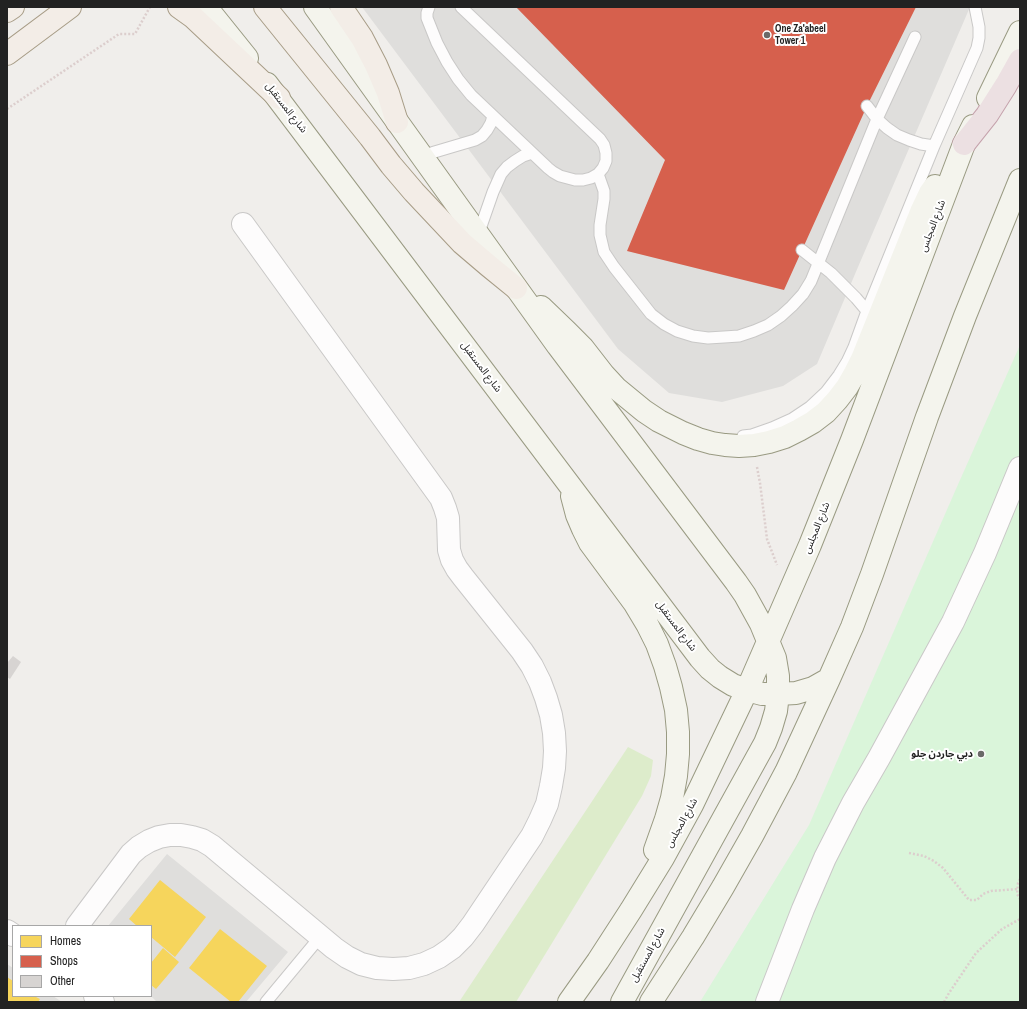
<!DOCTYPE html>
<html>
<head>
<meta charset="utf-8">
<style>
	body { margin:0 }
	#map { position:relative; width:1027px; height:1009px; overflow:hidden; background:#f0eeeb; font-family:"Archivo Narrow",sans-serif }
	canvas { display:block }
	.frame { position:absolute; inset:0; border:8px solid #222; pointer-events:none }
	.legend { position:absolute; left:12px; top:925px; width:140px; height:72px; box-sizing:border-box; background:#fff; border:1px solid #a7a7a7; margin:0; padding:5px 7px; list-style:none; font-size:12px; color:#222 }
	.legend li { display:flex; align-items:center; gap:8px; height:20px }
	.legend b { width:20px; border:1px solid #a7a7a7 }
</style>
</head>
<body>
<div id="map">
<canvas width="1027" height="1009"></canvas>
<div class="frame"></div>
<ul class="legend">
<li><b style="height:11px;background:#f6d55c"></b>Homes</li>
<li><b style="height:11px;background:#d6604d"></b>Shops</li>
<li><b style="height:11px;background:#d7d4d2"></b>Other</li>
</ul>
</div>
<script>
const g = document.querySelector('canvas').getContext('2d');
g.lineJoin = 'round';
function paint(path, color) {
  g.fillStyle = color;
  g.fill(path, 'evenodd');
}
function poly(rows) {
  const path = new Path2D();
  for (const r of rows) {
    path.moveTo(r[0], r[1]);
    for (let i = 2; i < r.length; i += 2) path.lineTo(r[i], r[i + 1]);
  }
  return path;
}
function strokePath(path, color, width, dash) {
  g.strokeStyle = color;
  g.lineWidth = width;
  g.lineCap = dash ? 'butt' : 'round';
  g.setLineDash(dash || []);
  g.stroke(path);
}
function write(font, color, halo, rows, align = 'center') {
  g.font = font + ' "Archivo Narrow","Noto Sans Arabic",sans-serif';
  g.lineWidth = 4;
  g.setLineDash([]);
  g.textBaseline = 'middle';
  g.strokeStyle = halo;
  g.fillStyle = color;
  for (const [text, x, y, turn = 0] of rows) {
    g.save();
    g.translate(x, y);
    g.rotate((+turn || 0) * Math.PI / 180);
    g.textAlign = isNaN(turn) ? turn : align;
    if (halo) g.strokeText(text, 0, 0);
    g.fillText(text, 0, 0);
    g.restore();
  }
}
paint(poly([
	[362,7,970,7,858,267,817,364,783,386,722,402,669,393,618,349],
	[167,854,288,952,246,1002,157,1002,151,996,151,926,108,926],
	[7,964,13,968,13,996,53,996,62,1002,7,1002]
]), '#dfdedc');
paint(poly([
	[628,747,653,760,651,776,642,796,516,1002,459,1002]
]), '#ddeccb');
paint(poly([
	[1020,345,1020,1002,700,1002,809,825,956,489]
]), '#daf5da');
paint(poly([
	[711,7,822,7,768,63],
	[160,880,206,917,175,957,151,937,151,926,137,926,129,919],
	[220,929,267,966,238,1002,231,1002,189,968],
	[163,948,179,962,156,989,151,985,151,963],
	[7,977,13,981,13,996,34,996,40,999,38,1002,7,1002]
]), '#f6d55c');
paint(poly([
	[516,7,916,7,867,106,784,290,627,251,665,160]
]), '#d6604d');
paint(poly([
	[13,656,21,662,10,679,7,677,7,663]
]), '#d7d4d2');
const service = poly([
	[429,7,427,13,427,18,437,43,447,62,458,79,471,95,548,168,553,172,560,176,575,180,583,180,591,178,598,174,603,168,606,161,606,153,604,145,600,139,461,7],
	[867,106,877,119,887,128,897,135,909,140,921,144,934,146],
	[421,156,475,140,482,136,487,130,491,123,493,116],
	[598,174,604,191,604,199,600,225,600,235,604,252,614,267,651,314,664,324,677,331,693,336,708,338,724,337,739,336,754,331,768,325,781,316,792,306,803,294,811,281,877,119,915,37],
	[478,235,493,192,501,174,507,167,515,161,523,156,532,153],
	[802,250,831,273,856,298,867,311],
	[743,436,752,435,772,428,792,419,810,407,826,392,839,375,847,362,854,347,867,311,934,146,977,48,979,38,979,27,975,7],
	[266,1002,320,937]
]);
const minor = poly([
	[77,926,131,854,139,847,149,841,159,837,170,835,181,835,192,837,202,840,212,846,334,948,347,957,361,964,377,968,393,969,409,968,424,964,439,957,452,948,463,937,473,924,532,836,540,820,547,804,551,786,554,768,555,751,554,733,551,715,546,698,540,682,532,666,522,651,463,577,457,569,452,560,449,550,448,518,445,508,441,498,243,224],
	[7,931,13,935],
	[95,996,103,1002],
	[767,1002,803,909,825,858,853,803,879,758,953,622,985,553,1020,468]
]);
const secondary = poly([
	[206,7,247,58],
	[315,7,558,346,736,582,745,595,761,624,775,658,778,676,778,694,776,711,771,728,765,743,622,1002],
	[267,84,700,658,710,669,720,677,733,685,747,690,762,694,778,694,796,693,813,688,829,679],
	[988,98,1020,32],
	[541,307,567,332,583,348,604,375,616,388,644,411,659,421,683,433,698,439,712,443,725,445,739,446,754,445,769,442,785,437,799,430,813,422,826,412,837,400,847,387,855,373,862,359,921,212,930,193,935,186],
	[572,496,577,515,583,529,590,543,635,604,647,624,657,644,665,666,671,687,676,710,678,732,678,754,676,776,672,798,666,819,655,850],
	[569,1002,598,961,631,910,663,858,692,805,747,690,810,545,852,440,964,144,973,126],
	[651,1002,693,937,723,887,752,836,786,772,829,679,852,627,872,574,927,417,965,316,1020,180]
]);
const primary = poly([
	[179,7,193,17,279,98],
	[265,7,370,137,391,165,414,192,462,243,489,266,516,288],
	[341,7,362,38,376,65,388,93,397,122],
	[7,11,13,7],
	[7,54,70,7]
]);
const motorway = poly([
	[964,144,987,115,1006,85,1020,60]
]);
strokePath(service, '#c9c8c7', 13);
strokePath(minor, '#c9c8c7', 24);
strokePath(secondary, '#999a82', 24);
strokePath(primary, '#a79c86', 24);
strokePath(motorway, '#c5a2ac', 24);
strokePath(poly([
	[7,109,119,34,135,34,150,7],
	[757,467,760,483,767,539,777,565],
	[909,853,924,856,934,861,943,868,969,900,977,900,983,894,991,891,1018,889],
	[1020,879,1018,883,1017,894,1020,899],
	[944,1002,949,993,976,953,1002,929,1020,919]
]), '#dccecd', 2.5, [2, 2]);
strokePath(service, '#fdfcfc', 11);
strokePath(minor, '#fdfcfc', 22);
strokePath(secondary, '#f4f4ed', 22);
strokePath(primary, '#f3ede7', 22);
strokePath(motorway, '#ece0e2', 22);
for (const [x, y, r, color] of [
	[767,35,4,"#6a6968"],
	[981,754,4,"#6a6968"]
]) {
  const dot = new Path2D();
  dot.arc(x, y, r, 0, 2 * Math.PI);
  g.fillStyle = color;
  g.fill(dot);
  strokePath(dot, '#fff', 1.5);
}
write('bold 10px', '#222', '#fff', [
	["One Za'abeel",775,29],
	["Tower 1",775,41],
	["دبي جاردن جلو",973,754,"right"]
], 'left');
write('10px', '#222', '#fff', [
	["شارع المستقبل",286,108,52],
	["شارع المجلس",933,226,-69],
	["شارع المستقبل",481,367,53],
	["شارع المجلس",817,528,-68],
	["شارع المستقبل",676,626,53],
	["شارع المجلس",682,823,-61],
	["شارع المستقبل",648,955,-61]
]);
</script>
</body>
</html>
